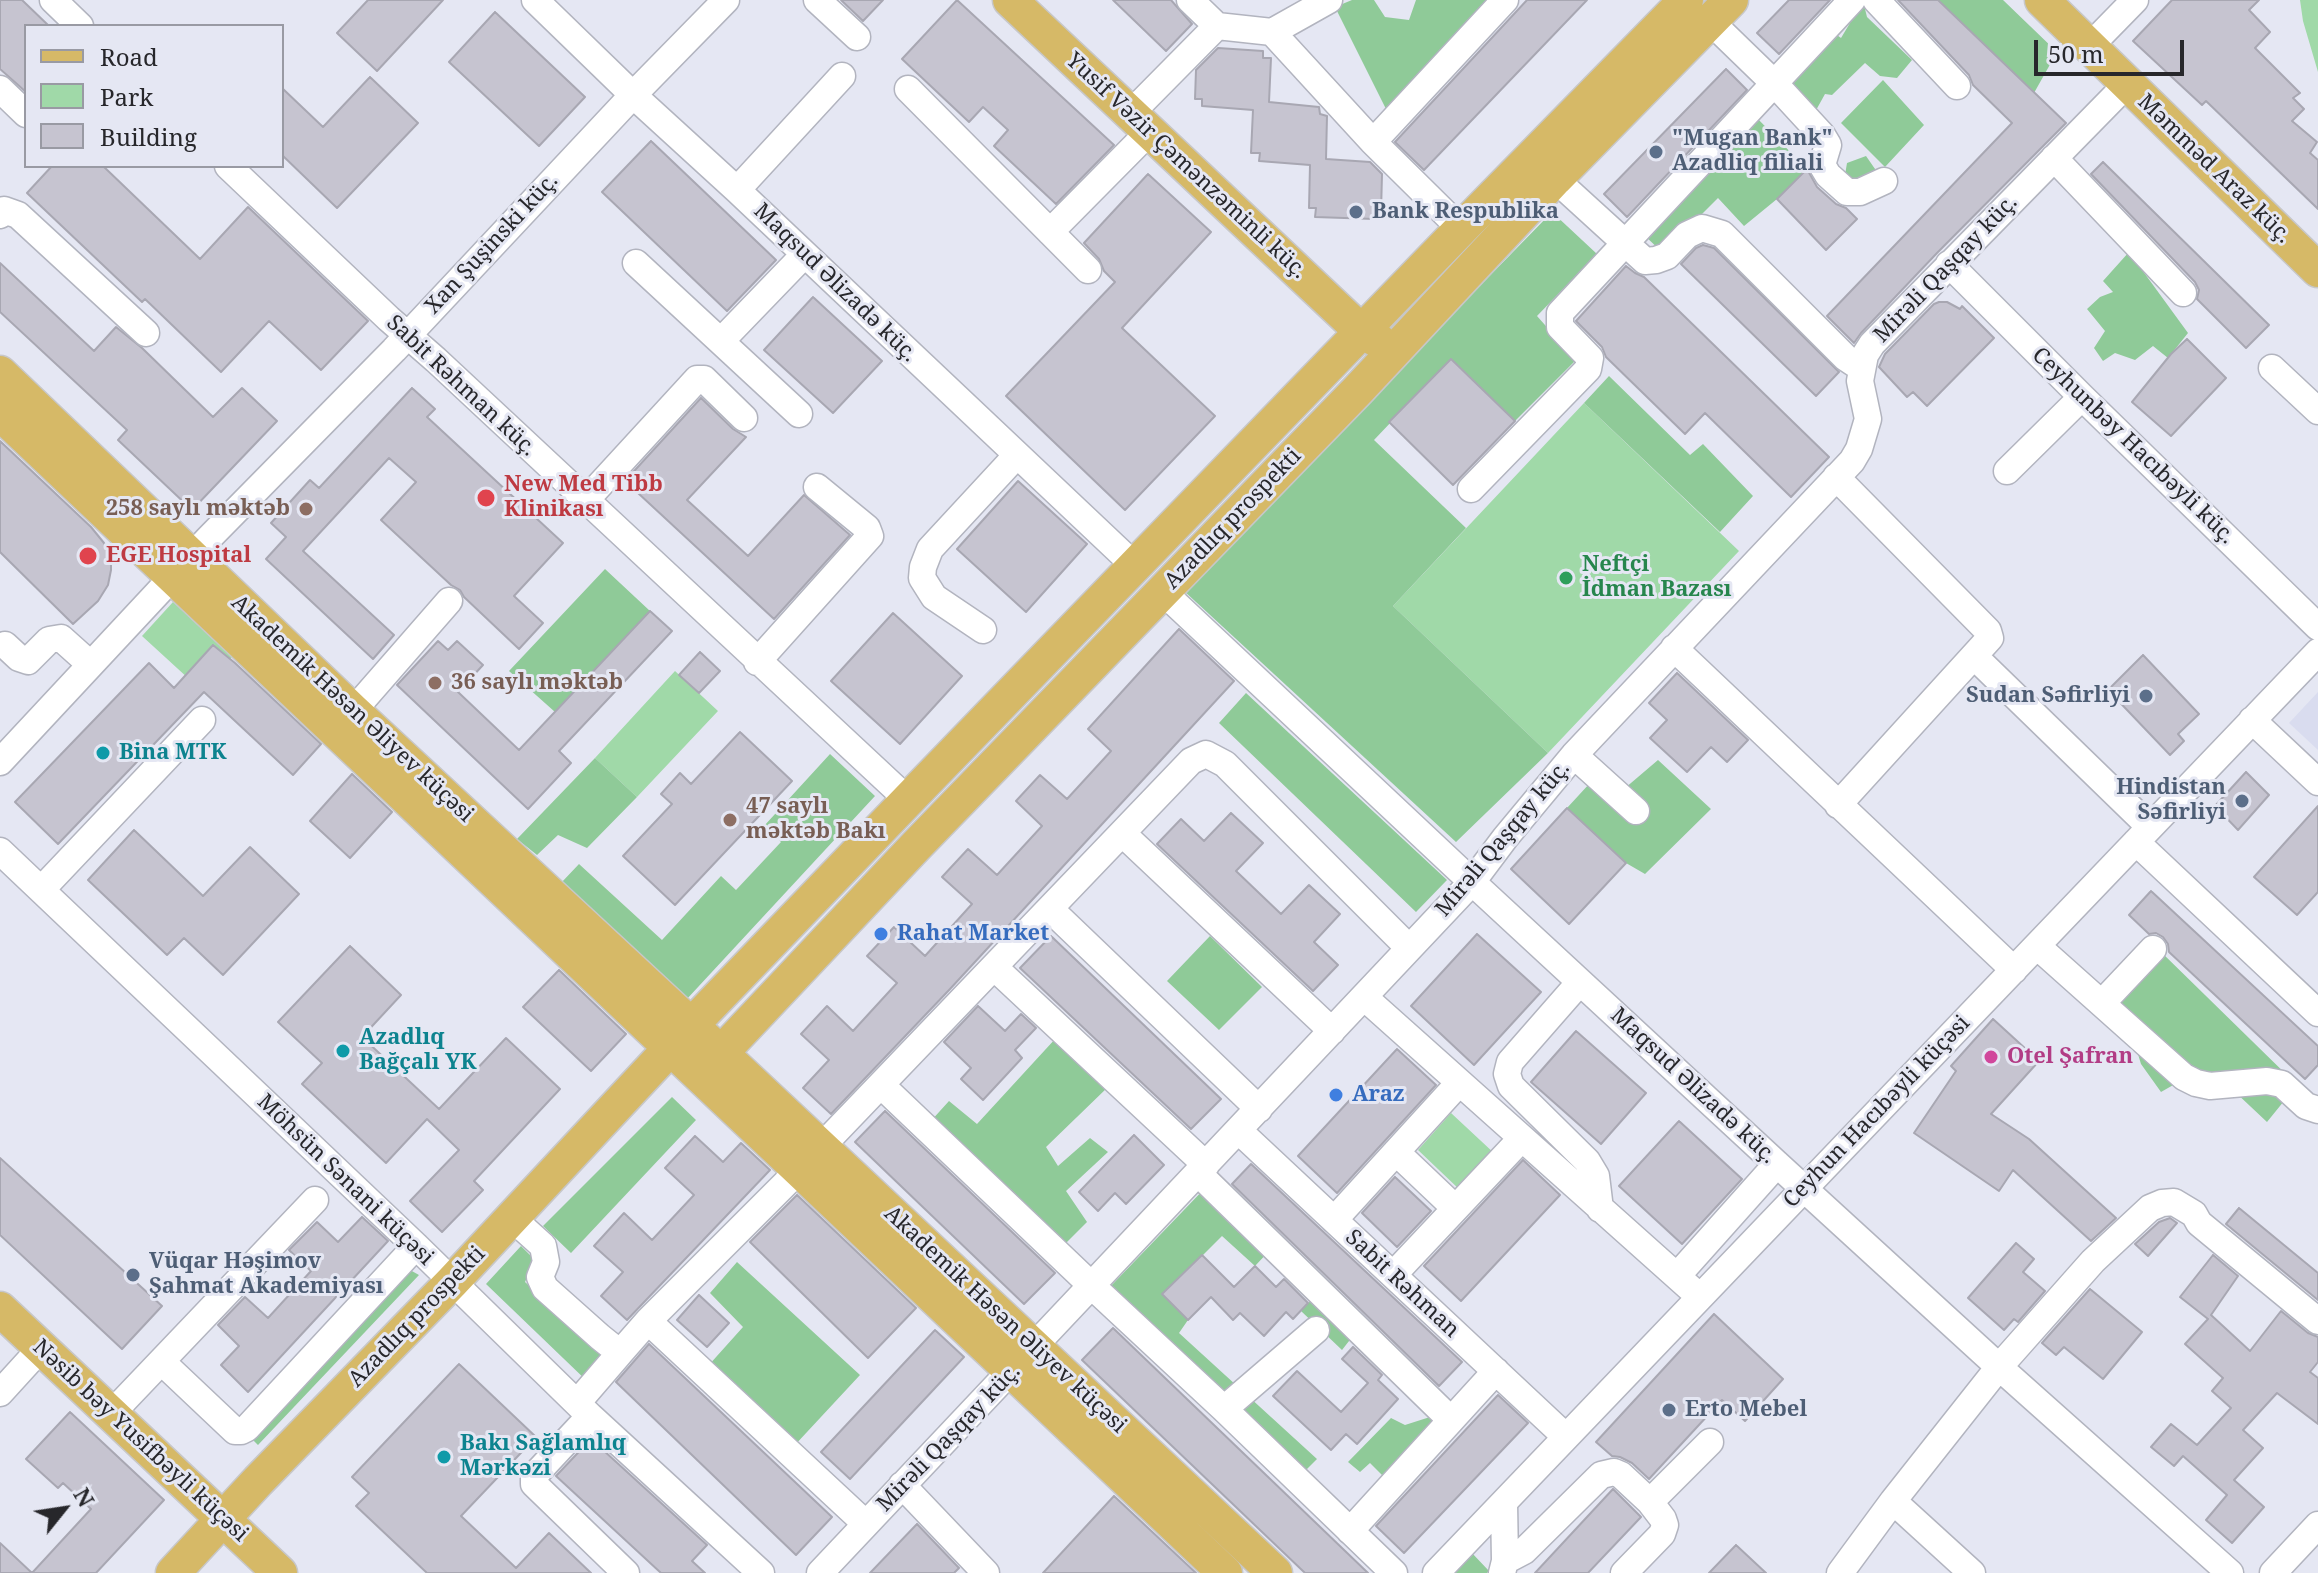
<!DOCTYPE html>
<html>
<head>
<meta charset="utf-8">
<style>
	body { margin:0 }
	#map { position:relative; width:2318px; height:1573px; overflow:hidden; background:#e5e7f3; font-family:"Noto Serif",serif }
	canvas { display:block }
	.legend { position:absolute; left:24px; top:24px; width:260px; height:144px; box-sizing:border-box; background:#e5e7f3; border:2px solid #999aa3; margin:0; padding:10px 14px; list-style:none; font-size:24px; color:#27272b }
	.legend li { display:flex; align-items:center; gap:16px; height:40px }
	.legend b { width:40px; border:2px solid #999aa3 }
	.north { position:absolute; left:24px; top:1469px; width:80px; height:80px; -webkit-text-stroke:6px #e5e7f3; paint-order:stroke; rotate:60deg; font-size:22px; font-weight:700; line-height:32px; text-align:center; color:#27272b }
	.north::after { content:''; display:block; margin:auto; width:28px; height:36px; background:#27272b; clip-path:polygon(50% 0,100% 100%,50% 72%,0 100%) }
	.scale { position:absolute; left:2034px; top:40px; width:150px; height:36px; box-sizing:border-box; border:4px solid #27272b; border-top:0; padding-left:10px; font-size:24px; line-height:28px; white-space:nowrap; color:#27272b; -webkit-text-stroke:6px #e5e7f3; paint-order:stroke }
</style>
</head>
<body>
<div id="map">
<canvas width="2318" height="1573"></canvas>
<ul class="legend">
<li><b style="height:10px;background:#d6b967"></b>Road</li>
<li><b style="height:22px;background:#a0d9a8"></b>Park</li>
<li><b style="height:22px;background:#c6c4d0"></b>Building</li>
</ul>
<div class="north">N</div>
<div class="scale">50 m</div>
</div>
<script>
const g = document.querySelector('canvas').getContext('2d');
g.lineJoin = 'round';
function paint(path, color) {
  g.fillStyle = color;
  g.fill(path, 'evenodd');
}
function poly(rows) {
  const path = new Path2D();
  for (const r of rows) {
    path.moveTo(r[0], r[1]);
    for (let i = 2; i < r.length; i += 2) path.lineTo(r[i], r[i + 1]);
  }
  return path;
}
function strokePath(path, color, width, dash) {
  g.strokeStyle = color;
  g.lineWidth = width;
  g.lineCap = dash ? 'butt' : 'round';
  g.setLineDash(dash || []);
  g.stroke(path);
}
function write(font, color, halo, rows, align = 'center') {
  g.font = font + ' "Noto Serif",serif';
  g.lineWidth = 6;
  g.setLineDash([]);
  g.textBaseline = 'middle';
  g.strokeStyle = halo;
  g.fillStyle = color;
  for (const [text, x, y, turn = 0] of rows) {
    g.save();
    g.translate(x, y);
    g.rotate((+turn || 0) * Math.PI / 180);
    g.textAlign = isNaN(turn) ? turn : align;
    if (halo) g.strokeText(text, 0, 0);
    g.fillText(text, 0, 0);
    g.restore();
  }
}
paint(poly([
	[2318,692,2318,750,2289,723]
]), '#d9dcef');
paint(poly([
	[2300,0,2318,0,2318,72,2303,21],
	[1584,403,1739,551,1548,753,1393,606],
	[173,602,232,657,201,690,142,636],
	[675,671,718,711,637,797,595,758],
	[1451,1113,1495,1154,1461,1191,1418,1150]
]), '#a0d9a8');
paint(poly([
	[1352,0,1374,0,1385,17,1409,20,1416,0,1494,0,1389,115,1335,7],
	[1938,0,2003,0,2057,52,2034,93],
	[1863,1,1867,17,1912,60,1897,78,1880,76,1865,63,1832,95,1825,94,1815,112,1791,103,1791,79,1814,52,1830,42,1830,30,1841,38,1850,23,1844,14],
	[1883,80,1924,125,1885,167,1841,123],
	[1755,116,1807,169,1777,199,1744,226,1718,198,1663,253,1644,235],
	[1866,156,1882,179,1859,188,1845,175,1847,163],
	[1552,212,1597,254,1537,316,1576,360,1515,421,1451,359,1374,440,1466,528,1393,606,1548,753,1456,842,1183,590],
	[2129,252,2188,333,2168,358,2153,346,2135,360,2115,353,2103,361,2094,348,2105,331,2087,309,2100,297,2113,292,2103,281],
	[1609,376,1690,455,1703,444,1753,496,1720,532,1584,403],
	[605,569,650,611,555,712,509,671],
	[1246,693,1447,880,1416,912,1219,723],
	[830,754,875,796,686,1000,561,883,579,864,662,940,721,876,736,890,781,842,764,826],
	[595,758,637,797,587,848,558,835,537,855,517,839],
	[1658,760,1711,809,1645,874,1626,863,1567,808,1590,783,1611,800],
	[1210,936,1262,987,1219,1030,1167,981],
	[2159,950,2297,1085,2267,1122,2217,1075,2189,1076,2161,1092,2141,1064,2130,1028,2109,1004],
	[1056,1038,1108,1087,1046,1147,1058,1166,1090,1138,1108,1152,1066,1191,1087,1222,1062,1247,930,1122,949,1101,977,1124],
	[672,1097,696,1120,571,1253,543,1226],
	[1208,1185,1271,1249,1255,1266,1222,1236,1163,1295,1188,1320,1179,1333,1317,1459,1301,1475,1107,1290],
	[521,1246,535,1260,525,1282,606,1356,589,1383,486,1284],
	[737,1262,860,1375,794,1446,708,1366,743,1327,710,1293],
	[410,1270,419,1275,258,1445,251,1438],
	[1316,1295,1356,1332,1342,1350,1301,1311],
	[1430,1417,1439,1424,1387,1480,1370,1463,1360,1472,1348,1462,1391,1418,1405,1425],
	[1471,1552,1489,1571,1487,1573,1452,1573]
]), '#8fca98');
const building = poly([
	[0,0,22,0,49,26,26,26,26,92,0,69,0,0],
	[368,0,443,0,377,71,337,33,368,0],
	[841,0,883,0,863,21,841,0],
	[957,0,1114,145,1056,204,994,146,1008,130,983,107,969,122,902,59,957,0],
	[1113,0,1171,0,1192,24,1166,51,1113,0],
	[1527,0,1587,0,1424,170,1395,142,1527,0],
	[1789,0,1830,0,1779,54,1757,33,1789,0],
	[1898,0,1938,0,2066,123,1937,253,1861,333,1854,343,1827,316,2012,123,1973,85,1969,75,1898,0],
	[2172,0,2259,0,2249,10,2270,32,2255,48,2300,93,2293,98,2304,109,2292,121,2317,142,2310,153,2318,160,2318,209,2206,101,2202,105,2133,41,2172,0],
	[495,12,585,97,539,146,449,62,495,12],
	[1218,48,1263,51,1263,58,1271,58,1269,102,1319,107,1320,114,1327,116,1326,159,1370,162,1382,174,1381,213,1374,213,1374,219,1315,217,1316,208,1309,208,1310,165,1259,161,1260,153,1251,153,1253,110,1202,106,1202,99,1195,99,1196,70,1218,48],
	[1726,69,1747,90,1627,217,1604,194,1726,69],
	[370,77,418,123,337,208,282,155,282,88,323,127,370,77],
	[651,141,776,260,727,311,602,192,651,141],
	[2103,162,2269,325,2246,348,2197,299,2199,290,2195,282,2091,174,2103,162],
	[52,166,103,166,200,259,248,207,368,321,321,370,269,321,221,372,145,299,142,302,27,193,52,166],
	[1807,169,1817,187,1836,204,1846,208,1857,219,1826,250,1777,199,1807,169],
	[1148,174,1211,232,1122,328,1215,416,1125,510,1006,396,1115,282,1104,271,1099,259,1084,243,1148,174],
	[1703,245,1714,248,1839,372,1816,396,1681,264,1696,248,1703,245],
	[0,263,94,351,116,327,142,348,213,417,242,388,277,421,192,510,118,440,127,430,0,312,0,263],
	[1626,266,1635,273,1644,277,1829,457,1791,497,1705,413,1685,434,1606,357,1602,347,1576,321,1626,266],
	[813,297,882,361,833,413,764,350,813,297],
	[1939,302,1947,302,1960,309,1962,306,1994,338,1927,406,1913,392,1907,397,1879,367,1885,354,1934,304,1939,302],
	[2187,339,2226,378,2171,436,2132,402,2171,354,2187,339],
	[1451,359,1515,421,1453,485,1389,422,1451,359],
	[412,388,435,409,427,417,563,543,514,596,543,623,519,649,464,597,460,590,451,585,381,520,416,482,389,458,303,551,394,635,373,659,266,559,286,537,271,523,310,480,319,488,412,388],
	[701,398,733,429,746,437,687,500,748,556,804,495,850,535,774,619,625,481,701,398],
	[0,441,91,527,104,543,111,558,111,570,108,585,98,601,73,624,0,552,0,441],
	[1018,481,1087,544,1026,612,957,549,1018,481],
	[650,611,672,631,559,751,571,763,528,809,397,685,438,641,448,650,457,641,483,665,458,692,519,750,650,611],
	[893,613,962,676,900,744,831,681,893,613],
	[1179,629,1234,681,950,989,831,1114,803,1088,829,1060,801,1034,827,1006,853,1031,897,983,867,956,894,927,925,956,972,904,942,877,968,849,997,875,1042,826,1016,801,1040,775,1067,799,1111,751,1088,729,1179,629],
	[213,645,235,663,321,744,293,775,204,692,58,844,15,802,149,663,174,688,213,645],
	[700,652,720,671,699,693,679,675,700,652],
	[2143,655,2199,714,2178,734,2184,741,2170,755,2108,690,2143,655],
	[1677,673,1748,740,1727,762,1711,747,1687,772,1650,738,1667,720,1649,703,1677,673],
	[740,732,792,781,675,905,623,856,672,804,661,794,680,773,691,784,740,732],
	[2246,772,2269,795,2238,830,2215,806,2246,772],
	[352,774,392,812,350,858,310,821,352,774],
	[2318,806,2318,892,2297,915,2254,877,2318,806],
	[1567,808,1626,863,1569,924,1511,869,1567,808],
	[1231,813,1263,843,1236,871,1281,914,1309,885,1340,914,1314,942,1338,965,1313,991,1157,844,1181,819,1204,841,1231,813],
	[134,830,203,896,250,847,299,894,223,975,184,938,167,955,88,880,134,830],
	[2151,891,2318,1046,2318,1065,2305,1079,2169,952,2168,944,2163,937,2156,933,2149,934,2129,915,2151,891],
	[1477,934,1541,992,1474,1065,1411,1006,1477,934],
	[1051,936,1221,1099,1191,1129,1020,968,1051,936],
	[350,946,401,995,362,1037,439,1109,506,1038,560,1089,474,1181,483,1190,442,1232,410,1201,459,1150,427,1119,386,1163,302,1084,322,1063,278,1022,350,946],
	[559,970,626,1034,591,1071,523,1007,559,970],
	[978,1006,1005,1031,1021,1014,1036,1028,1015,1050,1022,1058,983,1100,961,1079,971,1068,944,1042,978,1006],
	[1993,1019,2039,1061,1991,1114,2029,1139,2116,1218,2091,1241,2013,1170,1999,1191,1914,1133,1956,1071,1951,1066,1993,1019],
	[1576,1031,1646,1093,1601,1144,1531,1082,1576,1031],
	[1397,1049,1436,1085,1337,1193,1298,1156,1397,1049],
	[885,1111,1055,1273,1024,1304,855,1142,885,1111],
	[1679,1121,1742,1179,1682,1244,1619,1186,1679,1121],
	[1134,1135,1164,1165,1126,1204,1115,1193,1098,1211,1079,1192,1134,1135],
	[695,1136,723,1162,741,1143,770,1170,627,1320,601,1296,623,1272,594,1246,624,1213,652,1240,694,1195,665,1168,695,1136],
	[0,1158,162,1306,122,1349,0,1235,0,1158],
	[1523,1160,1560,1195,1461,1301,1424,1266,1523,1160],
	[1251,1164,1462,1362,1439,1386,1232,1184,1251,1164],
	[1395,1177,1431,1211,1397,1247,1362,1213,1395,1177],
	[797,1195,916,1308,868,1358,750,1242,797,1195],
	[2239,1208,2318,1273,2318,1300,2226,1224,2239,1208],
	[362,1217,388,1241,248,1392,221,1365,239,1346,218,1325,245,1297,268,1318,311,1271,289,1250,317,1222,338,1242,362,1217],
	[2170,1218,2177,1223,2148,1256,2135,1244,2159,1222,2170,1218],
	[2016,1243,2034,1259,2023,1272,2045,1291,2018,1322,2014,1319,2004,1330,1968,1298,2016,1243],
	[1202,1255,1234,1287,1255,1266,1276,1287,1284,1279,1308,1303,1293,1319,1286,1312,1264,1336,1240,1313,1233,1320,1211,1297,1188,1320,1162,1294,1202,1255],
	[2213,1255,2238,1276,2211,1315,2250,1351,2281,1311,2308,1333,2318,1337,2318,1362,2310,1372,2318,1378,2318,1424,2277,1393,2243,1430,2263,1448,2234,1480,2264,1507,2232,1543,2206,1520,2227,1495,2183,1456,2174,1466,2151,1447,2171,1424,2197,1445,2231,1408,2212,1391,2223,1378,2185,1344,2208,1319,2180,1297,2213,1255],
	[2090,1289,2142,1332,2103,1379,2064,1347,2056,1355,2042,1343,2090,1289],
	[699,1295,729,1323,707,1347,677,1320,699,1295],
	[1714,1314,1783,1379,1745,1421,1722,1400,1649,1479,1632,1463,1620,1457,1612,1456,1596,1442,1714,1314],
	[1113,1328,1368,1573,1305,1573,1082,1360,1113,1328],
	[935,1330,964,1357,850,1479,821,1452,935,1330],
	[649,1344,832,1517,796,1555,616,1382,649,1344],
	[1353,1347,1382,1375,1378,1380,1398,1399,1357,1444,1346,1434,1331,1450,1273,1396,1297,1371,1341,1412,1368,1383,1342,1359,1353,1347],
	[459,1364,536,1437,461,1516,516,1568,549,1533,591,1573,427,1573,356,1506,369,1493,352,1477,459,1364],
	[1498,1395,1528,1423,1404,1553,1376,1526,1498,1395],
	[70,1412,164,1500,96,1573,0,1573,0,1543,32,1573,91,1509,63,1483,58,1488,26,1459,70,1412],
	[591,1439,707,1545,692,1561,705,1573,661,1573,556,1476,591,1439],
	[1613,1489,1641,1517,1588,1573,1535,1573,1613,1489],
	[1114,1496,1196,1573,1043,1573,1114,1496],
	[917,1524,959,1568,954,1573,870,1573,917,1524],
	[1736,1545,1766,1573,1709,1573,1736,1545]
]);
paint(building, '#c6c4d0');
strokePath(building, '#a8a7b2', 2);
const minor = poly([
	[53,0,80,26],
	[535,0,633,95,737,190,1135,566],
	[817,0,857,37],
	[1190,0,1217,26,1272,32,1373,142,1461,229],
	[1876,0,1957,86],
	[1710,21,1775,84,1822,135,1828,145,1822,165,1828,175,1847,192,1860,192,1884,181],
	[1272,32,1329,0],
	[2090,46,2135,0],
	[0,89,26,114],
	[908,89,1088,270],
	[1131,113,1217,26],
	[1373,142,1505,0],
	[2054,158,2183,293],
	[228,166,389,319,436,360,908,800],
	[1555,179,1645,261,1656,260,1667,256,1687,235,1702,228,1722,234,1846,358,1861,368],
	[737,190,842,76],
	[0,215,4,210,18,215,146,333],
	[1050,232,1150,131],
	[636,263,799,414],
	[1949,264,2082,397,2318,627],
	[721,341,804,255],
	[2272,368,2318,411],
	[2007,471,2082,397],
	[1836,477,1988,631,1990,638,1838,805],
	[1471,489,1588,369,1590,358,1560,327,1560,313,1852,0],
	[585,501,697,379,704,379,744,418],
	[1163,592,1472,882,1777,1164,1999,1367,2230,1573],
	[983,630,934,597,922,578,923,567,930,549,1017,455],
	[5,645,19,658,28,661,49,640,61,638,90,664],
	[1674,648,2014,970],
	[1975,657,2150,827],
	[757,662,870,536,867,528,817,487],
	[353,711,449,601],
	[2252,720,2318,782],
	[1574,755,1636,811],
	[0,762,208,539,394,350,633,95,726,0],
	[1123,834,1332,1031],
	[2136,842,2318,1013],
	[0,851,416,1246,590,1416,761,1573],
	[41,890,202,720],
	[1050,909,1259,1109],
	[2037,946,2184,1077,2196,1083,2210,1086,2267,1081,2282,1084,2306,1106,2318,1110],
	[994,967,1206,1165],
	[1580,982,1510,1062,1507,1074,1511,1086,1587,1161,1596,1176,1600,1209],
	[1364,997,1700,1297],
	[2102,1003,2153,949],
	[881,1085,1092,1286,1224,1409,1394,1573],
	[1238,1130,1566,1437],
	[821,1147,1191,761,1206,754,1225,764,1409,948],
	[1396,1152,1455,1208],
	[1198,1173,1451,1420],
	[512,1218,543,1246,546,1262,540,1277,545,1288,600,1337,620,1353,648,1321,866,1524],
	[1334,1220,1459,1083],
	[1393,1275,1521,1139],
	[1677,1276,1777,1164],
	[648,1321,800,1169],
	[162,1362,235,1431,241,1431,247,1428,416,1246],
	[0,1393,41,1348],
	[577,1403,620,1353],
	[1224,1409,1316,1330],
	[111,1414,315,1200],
	[590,1416,534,1476,534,1484,626,1573],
	[902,1485,986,1573],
	[1893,1501,1972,1573],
	[1350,1531,1496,1371],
	[1505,1561,1524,1551,1601,1475,1614,1472,1621,1475,1650,1502,1710,1442],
	[820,1573,1472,882,1505,838,1574,755,1852,461,1859,449,1868,419,1860,381,1865,355,1872,344,2127,84],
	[1436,1573,2318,652],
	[1502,1573,1505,1561,1504,1502],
	[1624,1573,1662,1534,1665,1525,1663,1519,1650,1502],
	[1840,1573,1893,1501,1999,1367,2093,1261,2150,1208,2162,1203,2174,1202,2194,1214,2199,1223,2318,1321],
	[2273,1573,2318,1525]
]);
const major = poly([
	[1010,0,1362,332,1379,341],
	[2042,0,2318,270],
	[0,373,353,711,692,1026,1275,1573],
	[0,413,1225,1573],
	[721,1053,915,847,1358,390,1555,179,1731,0],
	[0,1309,280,1573],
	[173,1573,258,1481,452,1282,706,1010,908,800,1461,229,1686,0]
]);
strokePath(minor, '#b2b4bf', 29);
strokePath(major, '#c7c7c8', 37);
strokePath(minor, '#fff', 26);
strokePath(major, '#d6b967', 34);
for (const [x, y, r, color] of [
	[1656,152,8,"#5c6f8a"],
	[1356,212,8,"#5c6f8a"],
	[486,498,10,"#e0444e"],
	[306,509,8,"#8d6e63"],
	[88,556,10,"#e0444e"],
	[1566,578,8,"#2e9e5b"],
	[435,683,8,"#8d6e63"],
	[2146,696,8,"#5c6f8a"],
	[103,753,8,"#0f9aa8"],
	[2242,801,8,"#5c6f8a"],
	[730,820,8,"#8d6e63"],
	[881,934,8,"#3f7fe0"],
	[343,1051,8,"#0f9aa8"],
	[1991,1057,8,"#d1479c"],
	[1336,1095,8,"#3f7fe0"],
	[133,1275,8,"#5c6f8a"],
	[1669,1410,8,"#5c6f8a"],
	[444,1457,8,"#0f9aa8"]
]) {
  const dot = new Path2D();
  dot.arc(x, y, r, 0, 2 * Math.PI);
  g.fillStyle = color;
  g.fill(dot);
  strokePath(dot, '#e5e7f3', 3);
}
write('bold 22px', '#4e5e75', '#e5e7f3', [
	["\"Mugan Bank\"",1672,139],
	["Azadliq filiali",1672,164],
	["Bank Respublika",1372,212],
	["Sudan Səfirliyi",2130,696,"right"],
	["Hindistan",2226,788,"right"],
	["Səfirliyi",2226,813,"right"],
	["Vüqar Həşimov",149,1262],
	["Şahmat Akademiyası",149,1287],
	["Erto Mebel",1685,1410]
], 'left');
write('22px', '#27272b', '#e5e7f3', [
	["Yusif Vəzir Çəmənzəminli küç.",1186,166,43],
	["Məmməd Araz küç.",2214,169,44],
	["Xan Şuşinski küç.",492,244,-47],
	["Mirəli Qaşqay küç.",1946,269,-46],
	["Maqsud Əlizadə küç.",835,283,44],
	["Sabit Rəhman küç.",461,386,43],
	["Ceyhunbəy Hacıbəyli küç.",2133,446,44],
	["Azadlıq prospekti",1233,519,-46],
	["Akademik Həsən Əliyev küçəsi",352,709,43],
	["Mirəli Qaşqay küç.",1503,839,-50],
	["Maqsud Əlizadə küç.",1693,1086,43],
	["Ceyhun Hacıbəyli küçəsi",1877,1112,-46],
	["Möhsün Sənani küçəsi",345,1180,44],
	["Sabit Rəhman",1402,1284,43],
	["Azadlıq prospekti",417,1317,-46],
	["Akademik Həsən Əliyev küçəsi",1005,1320,43],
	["Mirəli Qaşqay küç.",949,1438,-46],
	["Nəsib bəy Yusifbəyli küçəsi",140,1441,43]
]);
write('bold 22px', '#be3a42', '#e5e7f3', [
	["New Med Tibb",504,485],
	["Klinikası",504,510],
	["EGE Hospital",106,556]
], 'left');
write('bold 22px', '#785e54', '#e5e7f3', [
	["258 saylı məktəb",290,509,"right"],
	["36 saylı məktəb",451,683],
	["47 saylı",746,807],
	["məktəb Bakı",746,832]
], 'left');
write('bold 22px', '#27864d', '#e5e7f3', [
	["Neftçi",1582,565],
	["İdman Bazası",1582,590]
], 'left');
write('bold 22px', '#0d838f', '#e5e7f3', [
	["Bina MTK",119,753],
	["Azadlıq",359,1038],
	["Bağçalı YK",359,1063],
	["Bakı Sağlamlıq",460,1444],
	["Mərkəzi",460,1469]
], 'left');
write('bold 22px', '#366cbe', '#e5e7f3', [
	["Rahat Market",897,934],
	["Araz",1352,1095]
], 'left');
write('bold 22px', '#b23c85', '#e5e7f3', [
	["Otel Şafran",2007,1057]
], 'left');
</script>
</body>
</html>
